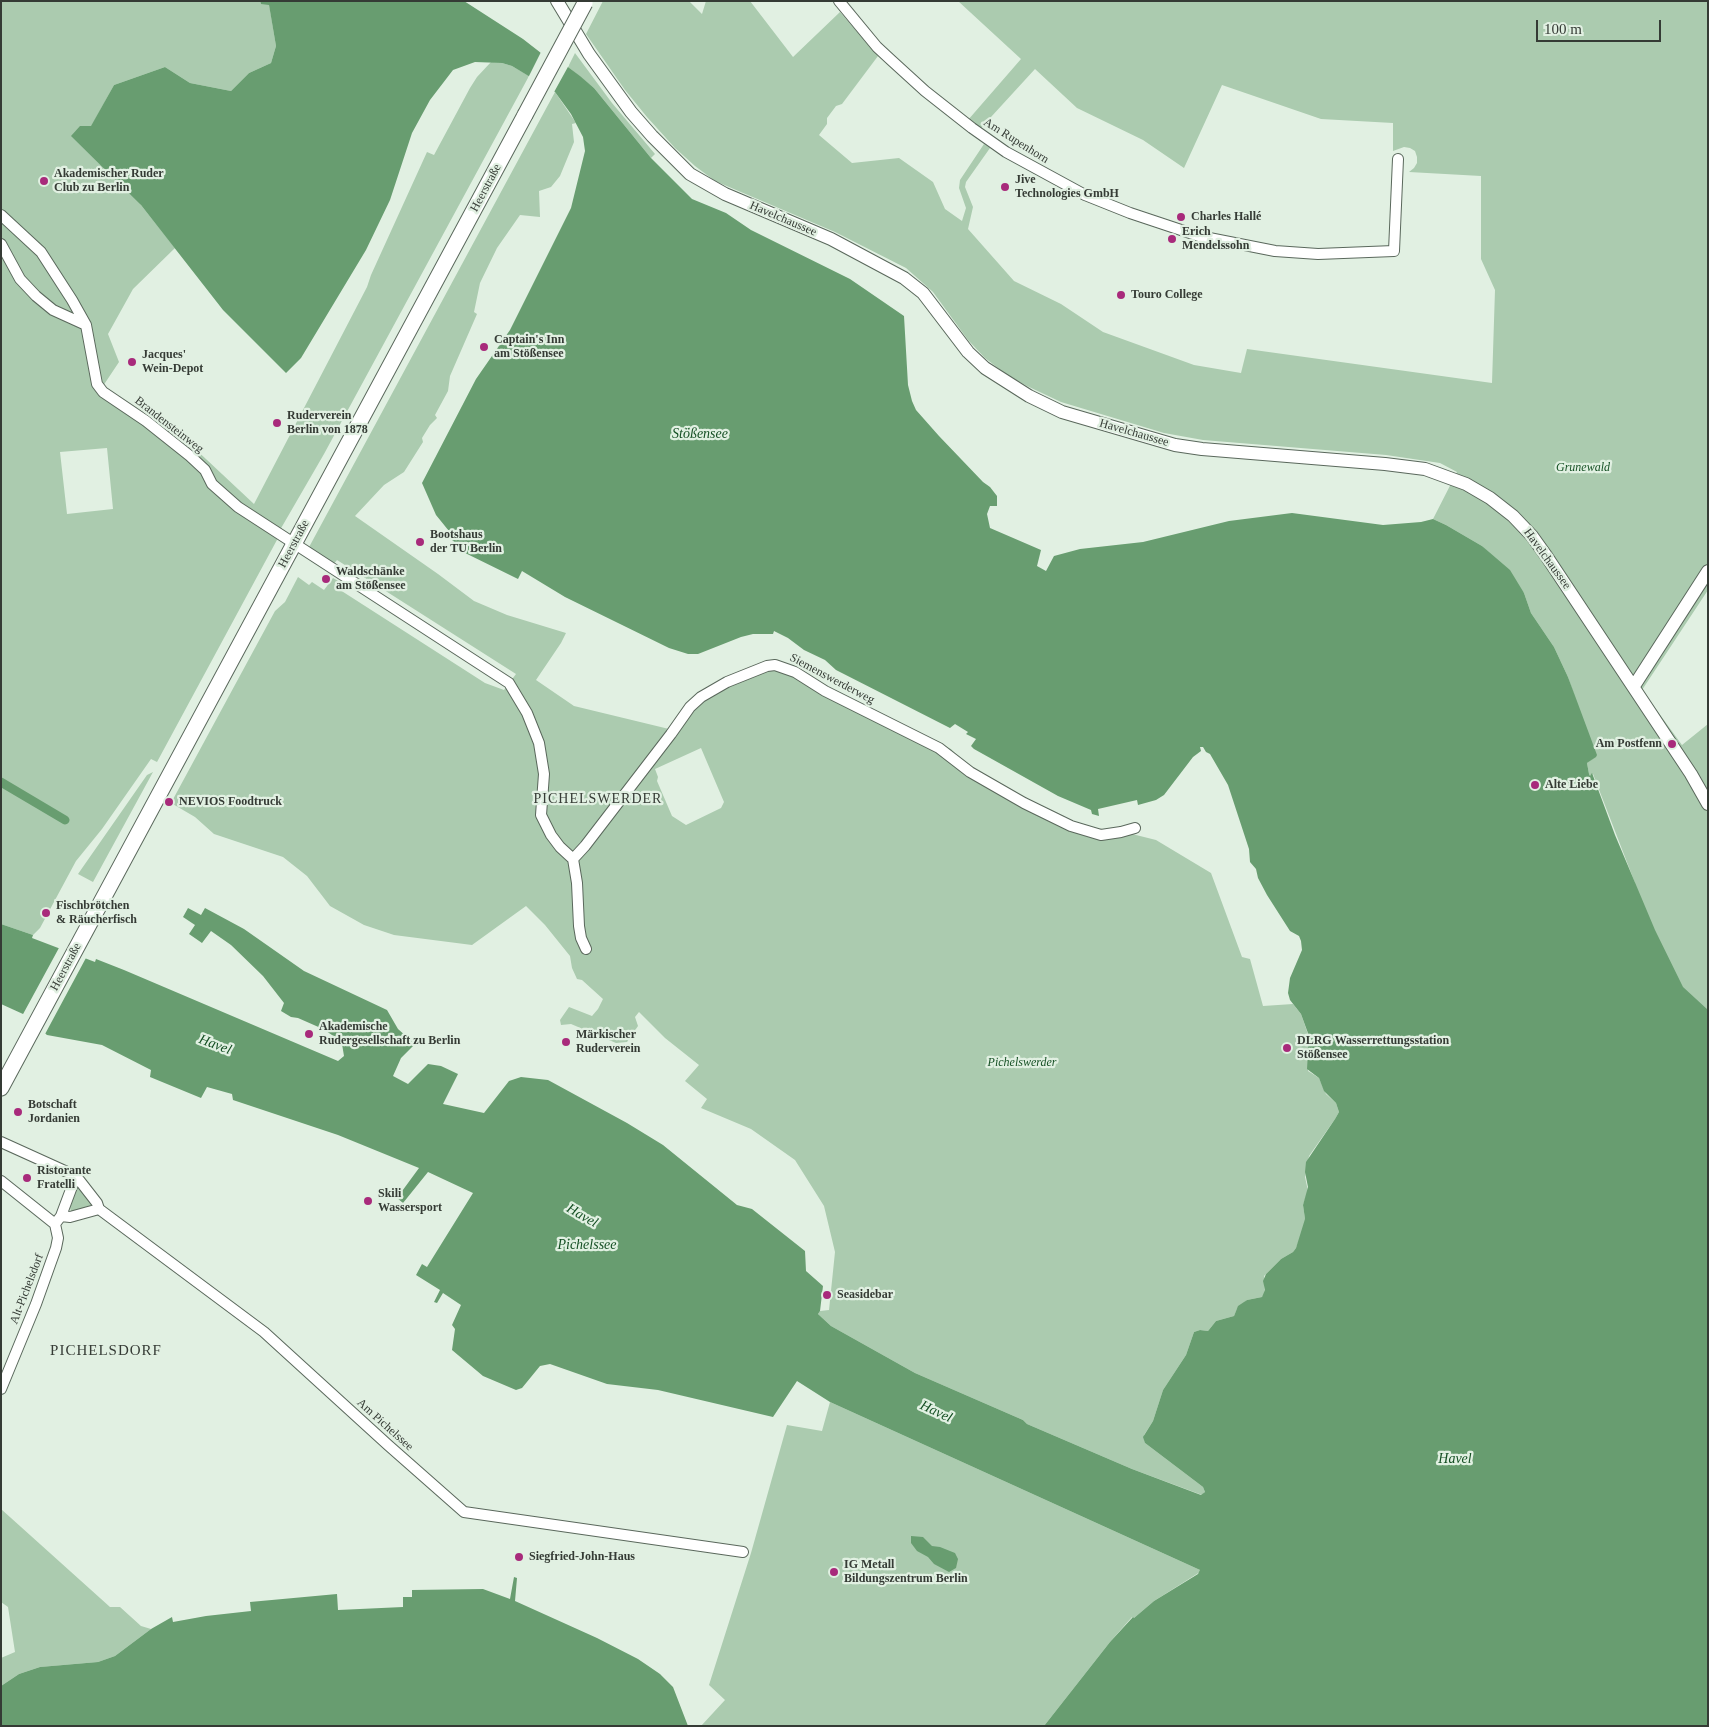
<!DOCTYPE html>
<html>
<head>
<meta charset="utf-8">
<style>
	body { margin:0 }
	#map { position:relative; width:1709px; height:1727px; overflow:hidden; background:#e1f0e2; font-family:Georgia,serif }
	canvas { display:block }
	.frame { position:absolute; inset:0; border:2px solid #353b35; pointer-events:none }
	.scale { position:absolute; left:1536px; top:20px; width:125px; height:22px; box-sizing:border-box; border:2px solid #353b35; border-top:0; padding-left:6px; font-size:15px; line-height:18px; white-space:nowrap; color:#353b35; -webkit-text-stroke:4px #e1f0e2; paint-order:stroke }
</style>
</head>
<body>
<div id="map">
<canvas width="1709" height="1727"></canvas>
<div class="frame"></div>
<div class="scale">100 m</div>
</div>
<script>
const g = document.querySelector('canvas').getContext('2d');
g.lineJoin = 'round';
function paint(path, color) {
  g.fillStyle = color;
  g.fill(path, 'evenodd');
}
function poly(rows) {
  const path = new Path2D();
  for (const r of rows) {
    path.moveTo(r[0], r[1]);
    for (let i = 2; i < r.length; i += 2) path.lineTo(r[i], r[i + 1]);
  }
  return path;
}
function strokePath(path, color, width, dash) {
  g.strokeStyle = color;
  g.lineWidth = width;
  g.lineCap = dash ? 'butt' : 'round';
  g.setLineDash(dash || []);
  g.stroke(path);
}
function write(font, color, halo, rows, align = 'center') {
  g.font = font + ' Georgia,serif';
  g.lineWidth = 4.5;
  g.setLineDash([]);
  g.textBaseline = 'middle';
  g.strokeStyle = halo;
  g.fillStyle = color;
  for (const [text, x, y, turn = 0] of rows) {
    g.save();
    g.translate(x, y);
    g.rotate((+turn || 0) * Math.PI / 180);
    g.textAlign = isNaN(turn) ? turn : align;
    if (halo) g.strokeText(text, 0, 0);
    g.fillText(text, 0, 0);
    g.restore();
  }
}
paint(poly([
	[1,1,260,1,261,4,269,4,276,46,271,63,249,73,231,91,190,83,165,67,114,85,91,127,141,205,175,248,133,289,108,334,119,362,103,386,190,456,191,445,254,504,367,287,371,275,427,152,434,155,470,88,477,77,491,62,502,63,512,66,529,76,324,454,280,530,278,538,157,762,151,759,102,829,76,861,40,928,33,935,1,924],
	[107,448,113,509,67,514,60,452],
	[603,1,689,1,702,14,706,1,750,1,793,57,840,12,878,56,842,104,836,106,827,118,827,124,819,135,852,163,899,158,933,182,945,209,962,221,966,208,959,188,960,180,984,144,990,148,966,182,965,187,973,207,968,229,1014,281,1061,304,1103,332,1194,365,1241,373,1247,349,1492,383,1495,290,1481,259,1481,176,1409,172,1414,168,1417,163,1417,157,1415,151,1410,148,1404,147,1393,151,1393,123,1321,119,1222,85,1184,168,1143,140,1077,108,1035,69,980,129,968,120,1021,59,958,1,1708,1,1708,590,1642,690,1682,745,1708,724,1708,1066,1627,936,1635,883,1593,774,1590,776,1589,774,1587,763,1595,757,1568,677,1554,647,1531,613,1524,593,1482,546,1446,525,1433,519,1457,472,1440,463,1386,455,1203,440,1164,433,1061,402,1027,386,1007,375,985,358,968,340,933,292,906,268,835,232,715,181,695,166,675,148,647,117,625,90,586,34],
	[575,53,612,103,655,154,651,158,594,88,568,67],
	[555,92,576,123,572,124,574,142,560,176,551,187,539,191,540,217,520,215,497,248,480,283,474,312,477,314,450,376,448,391,435,415,437,418,430,425,422,438,423,442,404,472,384,485,355,516,438,574,474,601,507,615,566,633,561,643,536,680,574,706,669,729,690,701,771,661,951,749,970,769,1071,823,1101,831,1128,833,1156,840,1211,873,1242,957,1250,959,1263,1006,1293,1004,1301,1014,1310,1040,1308,1071,1319,1078,1326,1094,1336,1103,1339,1112,1335,1119,1309,1156,1305,1177,1308,1191,1303,1205,1305,1219,1305,1226,1296,1248,1293,1252,1281,1259,1264,1276,1265,1293,1262,1297,1247,1300,1237,1309,1234,1316,1216,1321,1208,1331,1200,1330,1194,1332,1186,1355,1163,1390,1153,1421,1144,1435,1145,1443,1203,1487,1205,1492,1202,1495,1132,1469,1027,1424,1023,1420,915,1373,831,1326,818,1314,820,1311,829,1310,835,1252,824,1206,795,1160,751,1129,701,1108,707,1099,685,1081,699,1065,665,1038,639,1012,635,1017,638,1026,627,1042,616,1043,571,1024,561,1025,560,1020,569,1007,592,1016,598,1009,603,999,582,980,577,979,572,968,570,956,545,925,526,906,472,945,394,935,364,925,330,906,307,876,283,857,214,834,195,817,171,803,275,611,285,602,298,577,309,585,312,582,324,590,333,578,340,582,337,588,485,683,504,690,516,674,337,560,333,565,308,549],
	[701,748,724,802,721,808,686,825,672,816,657,781,658,777,655,769],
	[153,772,93,882,78,874,147,775],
	[80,1187,93,1203,90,1207,71,1211,70,1208,77,1188],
	[830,1402,1200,1570,1200,1572,1154,1601,1134,1618,1132,1617,1110,1642,1044,1726,701,1726,725,1700,709,1685,751,1553,787,1425,822,1431],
	[1,1509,110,1607,120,1607,141,1626,151,1629,115,1656,98,1662,40,1667,19,1674,1,1686,1,1658,15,1652,8,1607,1,1602]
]), '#abcbaf');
paint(poly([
	[260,1,464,1,523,39,541,53,568,67,580,76,594,88,651,158,692,199,726,213,751,230,850,279,904,316,908,385,912,401,916,410,939,436,983,482,990,487,997,496,997,506,990,506,987,514,990,528,1041,550,1037,566,1046,571,1054,556,1080,549,1143,542,1229,521,1292,513,1383,525,1421,522,1433,519,1446,525,1482,546,1510,570,1524,593,1531,613,1554,647,1568,677,1597,755,1596,757,1587,763,1589,774,1590,776,1592,773,1615,835,1655,930,1683,987,1708,1010,1708,1726,1044,1726,1110,1642,1133,1617,1134,1618,1154,1601,1198,1574,1200,1570,830,1402,797,1381,773,1417,658,1390,607,1384,550,1364,540,1366,522,1388,516,1390,483,1376,452,1350,455,1329,452,1325,461,1305,443,1293,437,1303,434,1302,440,1290,416,1275,422,1264,427,1267,473,1193,428,1172,403,1203,397,1198,419,1168,338,1135,233,1100,232,1094,207,1087,201,1098,150,1077,151,1070,102,1045,47,1035,23,1014,1,1004,1,924,33,935,32,938,95,962,96,959,124,970,338,1061,344,1056,342,1044,338,1039,323,1029,298,1018,291,1017,281,1011,284,1003,263,976,231,945,211,931,202,943,189,934,195,925,183,917,188,908,201,915,205,908,244,929,304,971,387,1010,398,1029,415,1044,401,1058,393,1076,408,1084,428,1064,441,1066,458,1074,443,1104,484,1113,509,1081,521,1077,548,1080,627,1123,663,1145,737,1205,752,1209,805,1251,806,1271,823,1286,820,1311,818,1314,831,1326,915,1373,1023,1420,1027,1424,1132,1469,1201,1495,1205,1492,1203,1487,1145,1443,1143,1437,1153,1421,1163,1390,1186,1355,1194,1332,1200,1330,1208,1331,1216,1321,1234,1316,1238,1306,1247,1300,1262,1297,1265,1290,1263,1281,1266,1274,1281,1259,1293,1252,1296,1248,1305,1219,1303,1205,1308,1187,1305,1172,1306,1162,1335,1119,1339,1112,1336,1103,1324,1091,1319,1078,1307,1069,1309,1036,1301,1014,1290,1000,1288,993,1290,978,1302,950,1301,941,1299,936,1290,931,1267,895,1258,878,1256,869,1250,862,1249,849,1228,785,1210,754,1206,752,1203,747,1200,747,1201,751,1193,757,1164,795,1156,800,1138,805,1137,800,1098,809,1099,816,1092,814,1091,810,1058,796,974,749,971,746,976,739,966,734,968,732,955,724,950,728,836,670,825,660,804,650,788,638,774,631,773,634,753,634,741,637,698,654,688,654,669,648,565,597,522,571,518,579,457,549,459,546,452,540,453,536,436,515,422,483,476,379,510,330,571,208,585,151,583,137,571,114,555,92,512,66,502,63,475,62,453,70,430,100,412,133,390,200,366,250,301,358,286,373,223,310,141,205,71,136,80,126,91,126,114,85,165,67,190,83,231,91,249,73,271,63,276,46,269,5,261,4],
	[911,1536,923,1537,932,1546,940,1547,955,1553,958,1559,956,1568,949,1572,934,1564,928,1557,917,1551,911,1543],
	[514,1577,517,1578,515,1601,597,1638,638,1659,660,1674,673,1687,688,1726,1,1726,1,1686,19,1674,40,1667,98,1662,115,1656,151,1629,172,1617,173,1622,206,1616,251,1611,250,1602,337,1594,338,1610,403,1607,403,1597,412,1597,412,1590,483,1589,510,1599]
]), '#689d70');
paint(poly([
	[542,50,569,65,553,94,528,78],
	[60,946,87,956,44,1036,22,1016]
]), '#e1f0e2');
strokePath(poly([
	[1,782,65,820]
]), '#689d70', 9);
const minor = poly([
	[839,1,877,47,891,60,925,91,972,128,1006,152,1085,195,1130,213,1199,236,1275,251,1318,254,1394,251,1398,159],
	[1,215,41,252,72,300,86,325,97,384,103,392,146,421,190,456,205,470,212,484,238,507,509,683,527,713,539,743,544,774,541,815,551,835,560,847,573,859,577,883,579,926,581,938,586,949],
	[1,244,20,279,36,296,53,310,86,325],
	[573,859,585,846,671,734,690,707,701,697,727,682,767,666,775,665,795,672,825,691,939,748,970,772,1024,803,1071,826,1101,835,1121,832,1135,828],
	[1,1142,76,1176,97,1203,99,1209,264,1332,388,1445,464,1512,743,1552],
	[1,1181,55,1224,58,1238,56,1248,36,1304,1,1389],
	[61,1216,70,1217,99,1209],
	[55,1224,61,1216,76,1176]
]);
const tertiary = poly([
	[557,1,589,54,631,112,652,136,690,174,725,194,831,239,904,278,923,293,968,352,985,368,1029,396,1062,412,1175,445,1202,449,1385,464,1425,469,1466,484,1490,498,1513,516,1532,536,1547,557,1691,774,1708,804],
	[1634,686,1708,571]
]);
const primary = poly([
	[1,1088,525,115]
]);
strokePath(minor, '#5a685c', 12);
strokePath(tertiary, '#5a685c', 14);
strokePath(primary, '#5a685c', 17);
strokePath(minor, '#fff', 10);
strokePath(tertiary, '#fff', 12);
strokePath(primary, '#fff', 15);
const primaryBridge = poly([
	[525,115,585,3]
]);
strokePath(primaryBridge, '#5a685c', 17, []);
strokePath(primaryBridge, '#fff', 15);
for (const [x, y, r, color] of [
	[44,181,5,"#a82a7b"],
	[1005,187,5,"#a82a7b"],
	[1181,217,5,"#a82a7b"],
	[1172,239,5,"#a82a7b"],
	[1121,295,5,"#a82a7b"],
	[484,347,5,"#a82a7b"],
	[132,362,5,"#a82a7b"],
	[277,423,5,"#a82a7b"],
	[420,542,5,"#a82a7b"],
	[326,579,5,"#a82a7b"],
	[1672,744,5,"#a82a7b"],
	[1535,785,5,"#a82a7b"],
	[169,802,5,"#a82a7b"],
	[46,913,5,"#a82a7b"],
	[309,1034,5,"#a82a7b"],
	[566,1042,5,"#a82a7b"],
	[1287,1048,5,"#a82a7b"],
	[18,1112,5,"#a82a7b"],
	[27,1178,5,"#a82a7b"],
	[368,1201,5,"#a82a7b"],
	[827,1295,5,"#a82a7b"],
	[519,1557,5,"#a82a7b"],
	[834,1572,5,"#a82a7b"]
]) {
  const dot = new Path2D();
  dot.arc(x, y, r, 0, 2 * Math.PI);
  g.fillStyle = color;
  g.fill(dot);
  strokePath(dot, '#e1f0e2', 2);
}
write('12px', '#353b35', '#e1f0e2', [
	["Am Rupenhorn",1016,141,32],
	["Heerstraße",486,188,-62],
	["Havelchaussee",783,219,23],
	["Brandensteinweg",169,425,38],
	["Havelchaussee",1134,433,16],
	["Heerstraße",294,544,-62],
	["Havelchaussee",1547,559,54],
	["Siemenswerderweg",832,679,28],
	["Heerstraße",66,967,-62],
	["Alt-Pichelsdorf",27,1289,-69],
	["Am Pichelssee",385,1425,42]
]);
write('bold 12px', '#353b35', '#e1f0e2', [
	["Akademischer Ruder",54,174],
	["Club zu Berlin",54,188],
	["Jive",1015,180],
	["Technologies GmbH",1015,194],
	["Charles Hallé",1191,217],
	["Erich",1182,232],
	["Mendelssohn",1182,246],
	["Touro College",1131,295],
	["Captain's Inn",494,340],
	["am Stößensee",494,354],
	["Jacques'",142,355],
	["Wein-Depot",142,369],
	["Ruderverein",287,416],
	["Berlin von 1878",287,430],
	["Bootshaus",430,535],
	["der TU Berlin",430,549],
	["Waldschänke",336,572],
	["am Stößensee",336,586],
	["Am Postfenn",1662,744,"right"],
	["Alte Liebe",1545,785],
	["NEVIOS Foodtruck",179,802],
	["Fischbrötchen",56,906],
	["& Räucherfisch",56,920],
	["Akademische",319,1027],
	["Rudergesellschaft zu Berlin",319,1041],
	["Märkischer",576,1035],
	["Ruderverein",576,1049],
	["DLRG Wasserrettungsstation",1297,1041],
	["Stößensee",1297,1055],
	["Botschaft",28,1105],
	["Jordanien",28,1119],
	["Ristorante",37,1171],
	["Fratelli",37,1185],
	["Skili",378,1194],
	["Wassersport",378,1208],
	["Seasidebar",837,1295],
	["Siegfried-John-Haus",529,1557],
	["IG Metall",844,1565],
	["Bildungszentrum Berlin",844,1579]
], 'left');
write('italic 12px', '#165125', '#e1f0e2', [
	["Grunewald",1583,468],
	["Pichelswerder",1022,1063]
]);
write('italic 14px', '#144f23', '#e1f0e2', [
	["Stößensee",700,434],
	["Havel",215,1045,21],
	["Havel",582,1216,30],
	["Pichelssee",587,1245],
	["Havel",936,1412,25],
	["Havel",1455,1459]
]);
g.letterSpacing = '1px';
write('14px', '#353b35', '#e1f0e2', [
	["PICHELSWERDER",598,799]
]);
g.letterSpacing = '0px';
g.letterSpacing = '1px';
write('15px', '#353b35', '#e1f0e2', [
	["PICHELSDORF",106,1351]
]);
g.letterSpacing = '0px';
</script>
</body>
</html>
